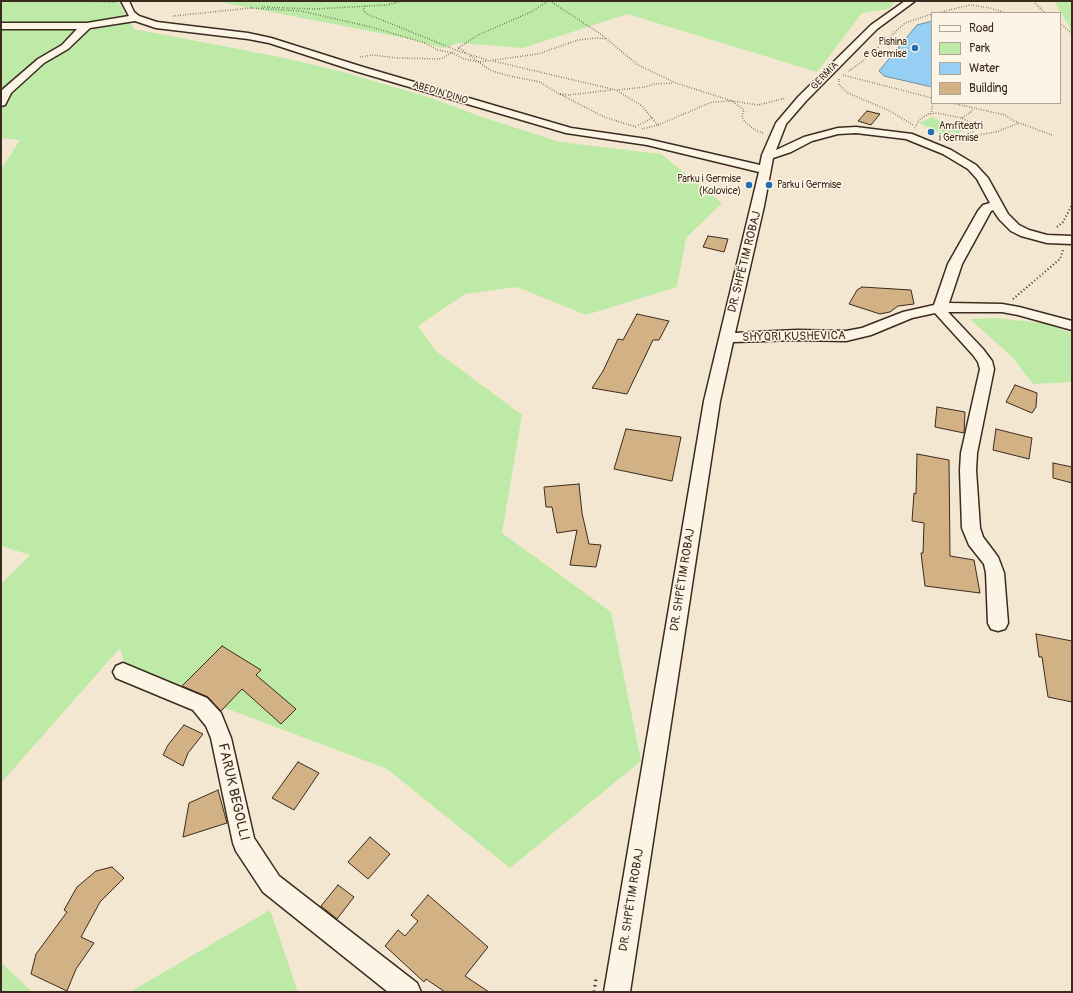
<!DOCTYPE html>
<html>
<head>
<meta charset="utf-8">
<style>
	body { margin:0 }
	#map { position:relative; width:1073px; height:993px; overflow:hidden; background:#f4e7d2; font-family:Pangolin,sans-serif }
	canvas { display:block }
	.frame { position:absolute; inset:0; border:2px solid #3b2a1e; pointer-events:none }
	.legend { position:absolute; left:931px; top:12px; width:130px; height:92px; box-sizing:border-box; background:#fcf5e5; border:1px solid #afa495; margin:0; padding:5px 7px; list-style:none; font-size:12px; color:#3b2a1e }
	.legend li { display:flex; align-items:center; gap:8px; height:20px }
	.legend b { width:20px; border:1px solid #afa495 }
</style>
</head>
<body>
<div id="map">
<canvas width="1073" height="993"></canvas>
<div class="frame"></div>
<ul class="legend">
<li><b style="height:5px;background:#fcf5e5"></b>Road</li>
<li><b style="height:11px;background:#beeaa7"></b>Park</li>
<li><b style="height:11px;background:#95cff4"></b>Water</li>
<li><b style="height:11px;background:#d2b185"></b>Building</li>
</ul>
</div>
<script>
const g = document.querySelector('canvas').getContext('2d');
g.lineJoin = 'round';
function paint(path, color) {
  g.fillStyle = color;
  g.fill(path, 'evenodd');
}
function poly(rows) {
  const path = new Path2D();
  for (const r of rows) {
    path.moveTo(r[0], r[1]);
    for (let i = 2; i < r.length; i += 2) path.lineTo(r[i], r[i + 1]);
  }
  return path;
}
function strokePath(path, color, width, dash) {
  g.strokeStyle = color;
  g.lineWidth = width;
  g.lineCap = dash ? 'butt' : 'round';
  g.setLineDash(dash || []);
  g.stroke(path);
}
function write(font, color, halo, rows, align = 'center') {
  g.font = font + ' Pangolin,sans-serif';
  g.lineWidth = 3;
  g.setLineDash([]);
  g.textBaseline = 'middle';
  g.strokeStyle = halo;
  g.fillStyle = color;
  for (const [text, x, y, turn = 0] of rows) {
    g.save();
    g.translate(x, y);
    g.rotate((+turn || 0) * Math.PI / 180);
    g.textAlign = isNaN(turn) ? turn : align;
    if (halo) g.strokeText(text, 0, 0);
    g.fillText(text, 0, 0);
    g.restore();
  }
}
paint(poly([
	[1,1,118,1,134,29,285,58,343,72,431,98,485,118,560,142,661,154,722,203,686,238,677,287,586,315,517,287,465,294,418,326,436,351,522,415,502,533,611,612,641,761,510,868,387,769,127,671,120,648,1,783,1,584,30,555,1,546,1,169,20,140,1,138],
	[215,1,896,1,889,9,862,13,817,72,627,14,523,48,458,43,443,48,410,39],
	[1054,1,1072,1,1072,37,1069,26],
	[932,117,963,131,950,138,919,123],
	[995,318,1043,323,1072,333,1072,382,1033,384,1012,357,970,319],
	[270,910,298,992,130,992],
	[1,962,32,992,1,992]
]), '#beeaa7');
const water = poly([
	[932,21,932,87,884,76,879,71,917,25,932,21]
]);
paint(water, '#95cff4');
strokePath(water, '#718d9e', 1);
const building = poly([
	[867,111,880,114,871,125,858,121,867,111],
	[708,236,728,239,724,252,703,247,708,236],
	[862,287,911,290,914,304,898,306,890,312,880,314,849,304,857,290,862,287],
	[637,314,669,321,659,340,653,340,627,394,592,388,603,371,618,339,623,340,637,314],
	[1015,385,1037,393,1036,407,1032,413,1006,402,1015,385],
	[937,407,965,412,964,433,935,427,937,407],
	[626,429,681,437,672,481,614,469,626,429],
	[996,429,1032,438,1029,459,993,450,996,429],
	[917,454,949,460,950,556,974,560,980,593,925,586,921,553,923,553,924,523,912,521,914,493,916,494,917,454],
	[1053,463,1072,467,1072,483,1053,478,1053,463],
	[579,484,582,513,589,544,601,545,596,567,570,565,577,530,557,533,552,507,546,507,544,487,579,484],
	[1036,634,1072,641,1072,702,1048,697,1042,657,1039,657,1036,634],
	[222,646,261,670,256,675,296,709,281,724,242,689,221,711,208,697,182,686,222,646],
	[184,725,203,734,188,753,183,766,163,755,168,745,184,725],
	[298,762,319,773,294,810,272,798,298,762],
	[218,790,227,823,183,837,189,803,218,790],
	[370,837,390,854,368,879,348,862,370,837],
	[112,867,124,878,100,902,81,937,94,943,76,969,67,991,31,974,36,954,67,912,64,910,77,887,96,871,112,867],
	[338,885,354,897,337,919,321,906,338,885],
	[428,895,488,947,465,976,489,992,445,992,426,979,424,982,385,946,398,930,405,936,418,921,411,915,428,895]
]);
paint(building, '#d2b185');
strokePath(building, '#3b2a1e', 1);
const minor = poly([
	[121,1,129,1,134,12,139,16,157,22,248,33,271,38,363,67,571,128,647,139,760,165,762,155,776,123,798,97,871,25,905,1,915,1,877,29,806,101,786,124,776,150,804,137,838,128,856,127,912,134,951,150,976,165,988,178,1008,214,1019,225,1029,230,1047,235,1072,236,1072,244,1047,243,1021,236,1011,231,999,219,993,210,991,211,962,264,949,303,1002,304,1019,307,1072,321,1072,330,1018,315,1002,312,948,312,983,349,992,361,994,369,977,453,976,470,980,528,983,537,998,557,1004,573,1008,623,1005,629,998,631,991,629,988,623,986,573,984,564,969,545,962,528,960,470,961,453,980,369,978,362,973,355,935,313,912,318,871,335,846,341,797,340,733,342,720,401,630,992,604,992,704,401,759,172,647,145,566,133,355,71,269,43,248,39,156,28,135,21,90,28,68,49,44,63,11,93,5,105,1,106,2,90,38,59,62,45,77,29,1,29,1,23,87,23,129,16,121,1],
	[856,133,906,139,943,154,968,169,977,179,990,203,983,205,978,211,948,264,934,305,903,312,862,328,846,331,797,330,735,333,764,206,773,158,791,152,812,141,838,134,856,133],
	[123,663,207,698,221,713,231,738,254,838,279,876,417,983,421,992,388,992,263,892,236,851,233,843,211,738,206,726,193,710,116,678,113,672,116,666,123,663]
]);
strokePath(minor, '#3b2a1e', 3);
strokePath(poly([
	[72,1,115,2],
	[550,1,602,35,638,65,676,83,732,101,758,105,786,98],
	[1033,1,1045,13],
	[365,6,363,10,367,14,461,52,488,60],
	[262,7,315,9,387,5,403,1],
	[251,8,301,11,371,27,425,43,438,50,453,53,464,59,479,62,538,54,578,40,597,38,607,39],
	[937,13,970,5,990,8,1006,13],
	[173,16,251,8],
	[1060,23,1072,34],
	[458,48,478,35,531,12,548,1],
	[459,48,466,53],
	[470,56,490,70,505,75,540,82,559,94,568,95,612,90],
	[360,57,373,55,397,58,441,59,453,52],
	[493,61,616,90,642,106,652,118,637,126],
	[849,71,864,60,905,23,932,14],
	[843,75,932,98],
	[839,79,839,85,848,93,888,110,913,125],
	[617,90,645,87,654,84,673,83],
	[560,94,604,117,636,127],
	[952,103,1005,115,1014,121,1052,135],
	[931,114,933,103],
	[962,118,972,111,972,108],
	[658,125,712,102,732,101,744,110,742,117,745,122,755,130,763,133],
	[915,128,919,120,928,114,937,113,962,118,974,125,974,131,962,137,945,138],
	[642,129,658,125,652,118],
	[964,137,996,132,1019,123]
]), '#3b2a1e', 1.5, [0.5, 2]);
strokePath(poly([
	[1057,227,1063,222,1072,205],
	[1013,299,1060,259,1063,250]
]), '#3b2a1e', 2, [1, 2.5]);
strokePath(poly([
	[594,992,596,979]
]), '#3b2a1e', 3, [1.5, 4]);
paint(minor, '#fcf5e5');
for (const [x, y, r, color] of [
	[915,48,4,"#1f6fb2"],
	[931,132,4,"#1f6fb2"],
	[749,185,4,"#1f6fb2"],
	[769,185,4,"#1f6fb2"]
]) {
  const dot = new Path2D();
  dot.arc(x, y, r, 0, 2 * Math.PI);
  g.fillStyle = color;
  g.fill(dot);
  strokePath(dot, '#fcf5e5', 1.5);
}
write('10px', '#3b2a1e', '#fcf5e5', [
	["Pishina",907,42],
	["e Gërmisë",907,54],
	["Amfiteatri",939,126,"left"],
	["i Gërmisë",939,138,"left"],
	["Parku i Germise",741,179],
	["(Kolovice)",741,191],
	["Parku i Gërmise",777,185,"left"]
], 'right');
write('10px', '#3b2a1e', '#fcf5e5', [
	["GËRMIA",825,76,-46],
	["ABEDIN DINO",440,93,17]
]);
write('12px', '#3b2a1e', '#fcf5e5', [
	["DR. SHPËTIM ROBAJ",745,262,-76],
	["SHYQRI KUSHEVICA",794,337,-1],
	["DR. SHPËTIM ROBAJ",683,580,-81],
	["DR. SHPËTIM ROBAJ",632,900,-81]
]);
write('14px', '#3b2a1e', '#fcf5e5', [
	["FARUK BEGOLLI",233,792,77]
]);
</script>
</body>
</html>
